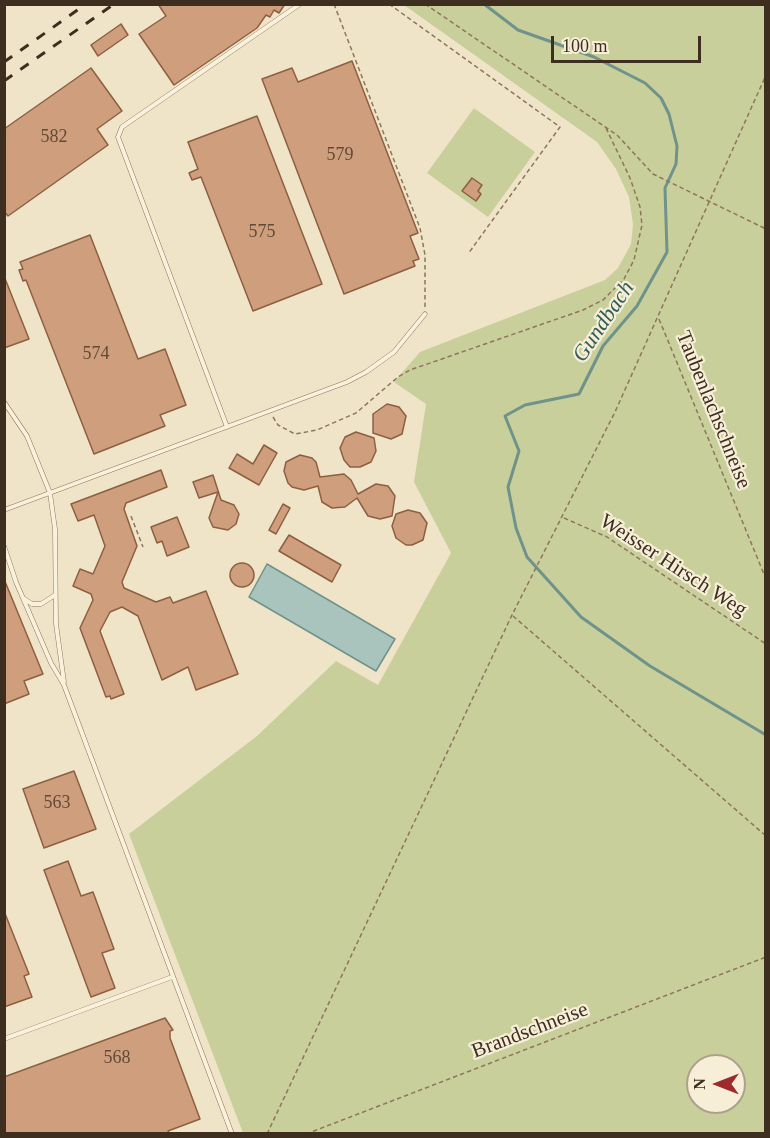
<!DOCTYPE html>
<html>
<head>
<meta charset="utf-8">
<style>
	body { margin:0 }
	#map { position:relative; width:770px; height:1138px; overflow:hidden; background:#f0e4c8; font-family:"Times New Roman",serif }
	canvas { display:block }
	.frame { position:absolute; inset:0; border:6px solid #3d2e20; pointer-events:none }
	.north { position:absolute; left:686px; top:1054px; width:60px; height:60px; box-sizing:border-box; background:#f7eed8; border:2px solid #ada18e; border-radius:50%; rotate:270deg; font-size:16px; font-weight:700; line-height:24px; text-align:center; color:#3d2e20 }
	.north::after { content:''; display:block; margin:auto; width:21px; height:27px; background:#9e2a2b; clip-path:polygon(50% 0,100% 100%,50% 72%,0 100%) }
	.scale { position:absolute; left:551px; top:36px; width:150px; height:27px; box-sizing:border-box; border:3px solid #3d2e20; border-top:0; padding-left:8px; font-size:18px; line-height:21px; white-space:nowrap; color:#3d2e20; -webkit-text-stroke:4px #f7eed8; paint-order:stroke }
</style>
</head>
<body>
<div id="map">
<canvas width="770" height="1138"></canvas>
<div class="frame"></div>
<div class="north">N</div>
<div class="scale">100 m</div>
</div>
<script>
const g = document.querySelector('canvas').getContext('2d');
g.lineJoin = 'round';
function paint(path, color) {
  g.fillStyle = color;
  g.fill(path, 'evenodd');
}
function poly(rows) {
  const path = new Path2D();
  for (const r of rows) {
    if (r.length === 3) {
      path.moveTo(r[0] + r[2], r[1]);
      path.arc(r[0], r[1], r[2], 0, 2 * Math.PI);
      continue;
    }
    path.moveTo(r[0], r[1]);
    for (let i = 2; i < r.length; i += 2) path.lineTo(r[i], r[i + 1]);
  }
  return path;
}
function strokePath(path, color, width, dash) {
  g.strokeStyle = color;
  g.lineWidth = width;
  g.lineCap = dash ? 'butt' : 'round';
  g.setLineDash(dash || []);
  g.stroke(path);
}
function write(font, color, halo, rows, align = 'center') {
  g.font = font + ' "Times New Roman",serif';
  g.lineWidth = 4.5;
  g.setLineDash([]);
  g.textBaseline = 'middle';
  g.strokeStyle = halo;
  g.fillStyle = color;
  for (const [text, x, y, turn = 0] of rows) {
    g.save();
    g.translate(x, y);
    g.rotate((+turn || 0) * Math.PI / 180);
    g.textAlign = isNaN(turn) ? turn : align;
    if (halo) g.strokeText(text, 0, 0);
    g.fillText(text, 0, 0);
    g.restore();
  }
}
paint(poly([
	[404,5,765,5,765,1133,243,1133,129,834,257,736,336,661,378,685,451,553,414,482,426,404,394,382,420,352,605,280,618,268,631,244,633,224,629,197,616,169,597,142],
	[698,1066,734,1066,734,1102,698,1102],
	[474,108,535,152,488,217,427,173]
]), '#c9cf9b');
const water = poly([
	[267,564,395,639,376,671,249,597,267,564]
]);
paint(water, '#a9c4bc');
strokePath(water, '#6f938a', 1.5);
strokePath(poly([
	[484,4,518,30,594,57,645,83,661,98,669,114,677,146,676,164,665,188,667,252,637,306,603,346,579,394,525,405,505,416,519,451,508,487,516,528,527,557,581,617,650,666,766,735]
]), '#6f938a', 3);
const building = poly([
	[158,4,285,4,279,13,274,10,270,17,266,15,257,28,174,85,139,34,166,16,158,4],
	[121,24,128,35,98,56,91,45,121,24],
	[352,61,418,233,410,236,419,259,413,261,415,266,344,294,262,79,292,68,298,82,352,61],
	[91,68,122,111,97,129,108,145,8,216,4,211,4,129,91,68],
	[257,116,322,284,253,311,201,177,192,180,189,173,198,169,188,142,257,116],
	[472,178,482,185,478,191,481,194,476,201,462,191,472,178],
	[90,235,138,359,165,349,186,405,160,415,165,426,94,454,26,280,23,281,19,270,23,269,20,262,90,235],
	[4,276,29,339,4,348,4,276],
	[387,404,399,407,406,416,402,434,391,439,373,433,373,414,387,404],
	[356,432,374,438,376,451,371,462,360,467,350,467,344,460,340,448,345,437,356,432],
	[264,445,277,453,259,485,229,468,237,454,253,464,264,445],
	[300,455,312,458,316,462,320,477,344,474,351,480,358,494,376,484,388,486,395,496,392,516,380,519,368,516,357,498,345,507,332,508,322,502,318,486,304,490,292,487,288,483,284,471,286,462,300,455],
	[161,470,167,487,126,503,124,509,137,546,122,582,124,588,156,602,170,597,173,603,206,591,238,674,196,690,188,667,162,680,138,616,122,607,110,612,100,631,124,694,111,699,110,696,106,697,80,628,93,600,91,594,73,586,80,569,93,574,105,546,94,515,78,521,71,504,161,470],
	[213,475,221,500,234,505,239,514,236,524,228,530,213,527,209,518,218,492,199,498,193,482,213,475],
	[283,504,290,508,276,534,269,530,283,504],
	[408,510,420,513,427,523,423,540,412,545,406,545,396,538,392,526,396,514,408,510],
	[177,517,189,547,167,556,162,541,157,543,151,527,177,517],
	[289,535,341,565,332,582,279,551,289,535],
	[242,575,12],
	[4,579,43,674,24,681,29,694,4,704,4,579],
	[74,771,96,829,44,848,23,789,74,771],
	[68,861,81,896,93,892,114,949,102,953,115,988,91,997,44,870,68,861],
	[4,911,29,974,24,976,32,997,4,1007,4,911],
	[165,1018,173,1030,170,1031,170,1038,200,1119,168,1131,169,1134,4,1134,4,1077,165,1018]
]);
paint(building, '#cf9f7d');
strokePath(building, '#8d5f41', 1.5);
const lane = poly([
	[4,402,27,436,50,493,55,529,56,624,64,682],
	[227,427,118,137,122,127,300,4],
	[4,510,347,382,366,372,394,352,425,314],
	[4,546,16,582,51,663,64,685,232,1134],
	[23,598,32,604,41,604,55,595],
	[4,1039,172,977]
]);
strokePath(lane, '#8d765c', 5);
strokePath(poly([
	[334,4,420,228,425,255,425,307],
	[389,4,560,127,468,254],
	[425,4,617,135,653,174,766,229],
	[659,319,766,579],
	[273,417,278,425,295,434,317,430,356,413,398,377,410,370,583,310,603,300,624,279,634,260,642,225,640,207,630,178,606,128],
	[131,516,143,547],
	[564,518,607,537,766,644],
	[513,616,766,836],
	[267,1134,512,615,615,412,766,75],
	[306,1134,766,957]
]), '#8d765c', 1.5, [4.5, 3]);
strokePath(lane, '#faf1dc', 4);
strokePath(poly([
	[4,62,86,4],
	[4,81,114,4]
]), '#3d2e20', 3, [10, 10]);
write('18px', '#624a37', null, [
	["582",54,137],
	["579",340,155],
	["575",262,232],
	["574",96,354],
	["563",57,803],
	["568",117,1058]
]);
write('21px', '#3d2e20', '#f7eed8', [
	["Taubenlachschneise",713,410,68],
	["Weisser Hirsch Weg",673,566,33],
	["Brandschneise",530,1031,-21]
]);
write('italic 22px', '#2f5d5a', '#f7eed8', [
	["Gundbach",604,322,-56]
]);
</script>
</body>
</html>
